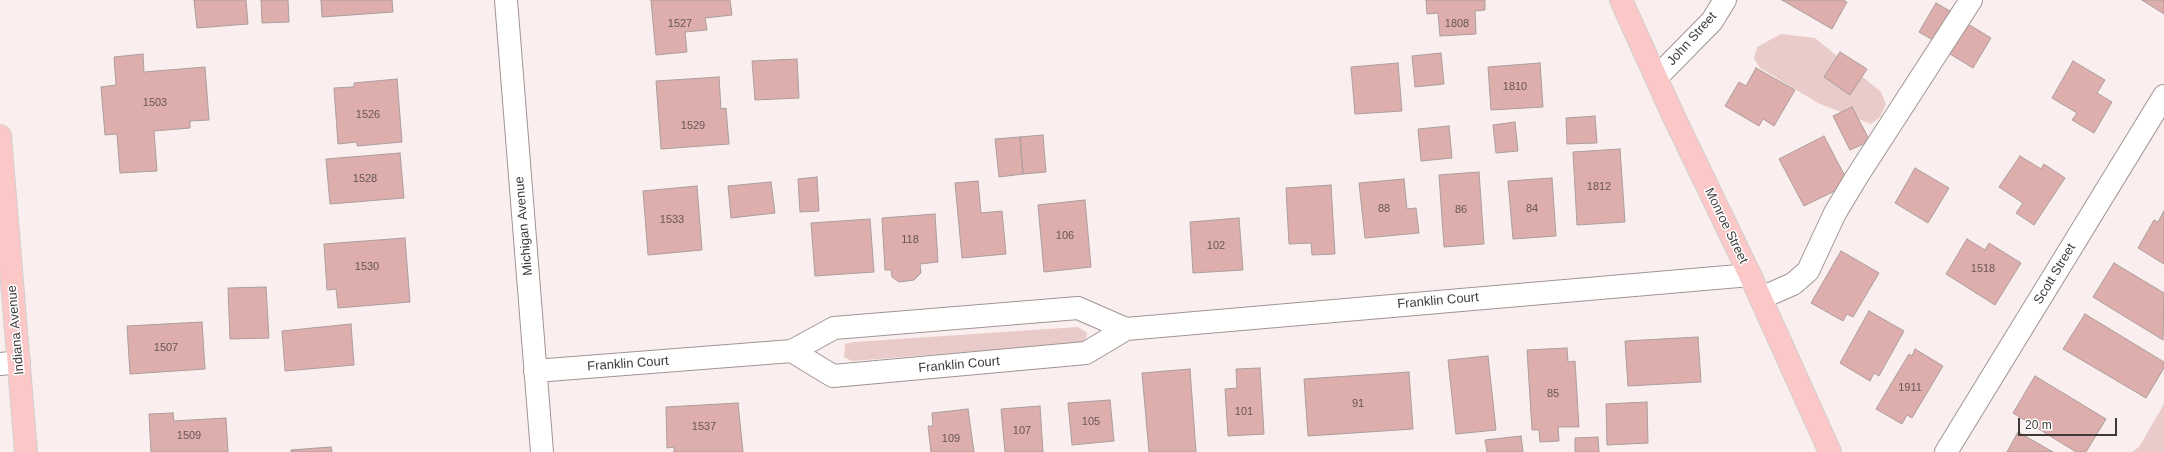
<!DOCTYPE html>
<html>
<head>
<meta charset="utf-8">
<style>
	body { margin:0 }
	#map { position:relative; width:2164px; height:452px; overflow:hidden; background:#fbeeee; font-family:Helvetica,sans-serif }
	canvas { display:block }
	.scale { position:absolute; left:2018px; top:418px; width:99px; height:18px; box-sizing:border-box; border:2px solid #3f3a3a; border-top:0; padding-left:5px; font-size:12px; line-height:14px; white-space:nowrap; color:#3f3a3a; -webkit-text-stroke:3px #fff; paint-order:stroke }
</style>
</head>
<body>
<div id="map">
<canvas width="2164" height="452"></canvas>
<div class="scale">20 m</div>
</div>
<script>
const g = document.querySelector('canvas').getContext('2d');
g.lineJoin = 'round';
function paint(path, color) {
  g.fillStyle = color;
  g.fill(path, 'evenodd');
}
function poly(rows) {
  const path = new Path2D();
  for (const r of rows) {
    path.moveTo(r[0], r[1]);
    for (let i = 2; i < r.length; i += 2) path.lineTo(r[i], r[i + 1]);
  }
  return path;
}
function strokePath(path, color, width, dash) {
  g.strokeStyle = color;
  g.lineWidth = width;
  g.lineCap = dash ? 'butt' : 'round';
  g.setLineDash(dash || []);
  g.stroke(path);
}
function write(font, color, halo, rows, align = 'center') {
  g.font = font + ' Helvetica,sans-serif';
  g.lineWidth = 3;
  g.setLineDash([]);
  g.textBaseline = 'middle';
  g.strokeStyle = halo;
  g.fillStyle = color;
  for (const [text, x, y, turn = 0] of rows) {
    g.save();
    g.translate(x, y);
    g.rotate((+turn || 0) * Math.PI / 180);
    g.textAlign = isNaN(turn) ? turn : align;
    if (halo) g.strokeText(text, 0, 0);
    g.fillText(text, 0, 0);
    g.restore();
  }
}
paint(poly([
	[1781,34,1815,38,1881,92,1886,104,1880,117,1871,124,1818,103,1760,68,1754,58,1757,47],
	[1078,327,1087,333,1086,338,1082,343,852,361,844,357,845,344,854,342],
	[2164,404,2164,452,2132,452,2139,447]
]), '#e9cbc9');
const building = poly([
	[194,0,246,0,248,24,197,28,194,0],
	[261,0,288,0,289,22,262,23,261,0],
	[321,0,392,0,393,12,322,17,321,0],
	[651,0,730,0,732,15,705,18,707,30,685,32,687,52,656,55,651,0],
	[1426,0,1485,0,1485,10,1475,11,1476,34,1440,36,1438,13,1427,14,1426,0],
	[1782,0,1843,0,1847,2,1832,29,1782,0],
	[2142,0,2164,0,2164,14,2142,0],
	[1936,3,1955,14,1938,43,1919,32,1936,3],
	[1968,24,1991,38,1973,68,1950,54,1968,24],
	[1840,52,1867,69,1850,95,1824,77,1840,52],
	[1441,53,1444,84,1415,87,1412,56,1441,53],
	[143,54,144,72,205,67,209,120,190,121,190,128,154,131,157,171,120,173,117,134,105,135,101,87,116,85,114,57,143,54],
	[797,59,799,98,755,100,752,61,797,59],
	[2073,61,2105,80,2097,93,2112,102,2094,133,2072,120,2077,113,2052,98,2073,61],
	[1398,63,1402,111,1355,114,1351,67,1398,63],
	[1540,63,1543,107,1491,110,1488,67,1540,63],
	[1756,68,1795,90,1774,126,1763,119,1759,126,1725,106,1739,82,1746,86,1756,68],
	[719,77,721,109,726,108,729,144,661,149,656,81,719,77],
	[397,79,402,142,357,146,357,142,338,144,334,88,354,87,354,83,397,79],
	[1852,107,1870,141,1850,150,1833,116,1852,107],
	[1595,116,1597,143,1567,144,1566,118,1595,116],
	[1515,122,1518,151,1496,153,1493,125,1515,122],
	[1449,126,1452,158,1421,161,1418,129,1449,126],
	[1043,135,1046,172,1023,174,1020,137,1043,135],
	[1824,136,1849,184,1804,206,1779,159,1824,136],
	[1020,137,1023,174,999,177,995,139,1020,137],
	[1620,149,1625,222,1577,225,1573,152,1620,149],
	[400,153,404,198,330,204,326,159,400,153],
	[2020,156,2041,169,2044,164,2065,178,2034,225,2016,213,2023,203,1999,187,2020,156],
	[1915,168,1949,188,1928,223,1895,203,1915,168],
	[1479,172,1484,244,1444,247,1439,175,1479,172],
	[817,177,819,211,800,212,798,179,817,177],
	[1552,178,1556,236,1513,239,1508,181,1552,178],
	[1404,179,1407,209,1416,208,1419,233,1365,238,1359,183,1404,179],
	[978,181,981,213,1002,211,1006,254,962,258,955,183,978,181],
	[771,182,775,213,731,218,728,186,771,182],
	[1331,185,1335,254,1312,255,1311,243,1289,244,1286,188,1331,185],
	[697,186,702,250,648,255,643,191,697,186],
	[1085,200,1091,267,1044,272,1038,205,1085,200],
	[2164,211,2164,264,2138,248,2154,220,2158,222,2164,211],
	[935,214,938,262,920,264,921,273,914,280,899,282,892,277,891,270,885,270,882,218,935,214],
	[1239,218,1243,270,1193,273,1190,222,1239,218],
	[870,219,874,272,815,276,811,223,870,219],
	[405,238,410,302,338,308,336,289,327,290,324,244,405,238],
	[1967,239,1985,250,1989,243,2021,263,1995,305,1946,274,1967,239],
	[1841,251,1879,273,1853,317,1847,314,1843,321,1811,303,1841,251],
	[2114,263,2164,293,2163,340,2093,297,2114,263],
	[266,287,269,338,230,339,228,288,266,287],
	[1869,311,1904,331,1879,376,1874,373,1870,381,1840,363,1869,311],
	[2085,314,2164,362,2164,368,2146,398,2063,349,2085,314],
	[202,322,205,369,130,374,127,326,202,322],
	[351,324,354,365,285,371,282,331,351,324],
	[1698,337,1701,382,1628,386,1625,341,1698,337],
	[1567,348,1568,362,1575,361,1579,427,1558,427,1559,441,1540,442,1539,430,1532,430,1527,350,1567,348],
	[1915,349,1943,366,1912,418,1907,415,1902,424,1876,409,1909,354,1912,356,1915,349],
	[1488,356,1496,430,1456,434,1448,360,1488,356],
	[1260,368,1264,434,1228,436,1225,389,1237,388,1236,369,1260,368],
	[1190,369,1196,452,1149,452,1142,373,1190,369],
	[1409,372,1413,429,1308,436,1304,379,1409,372],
	[2035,376,2106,419,2086,452,2076,452,2013,413,2035,376],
	[1110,400,1114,441,1072,445,1068,403,1110,400],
	[1647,402,1648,443,1607,445,1606,404,1647,402],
	[738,403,743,452,674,452,674,447,667,448,666,407,738,403],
	[1040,406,1043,452,1005,452,1001,409,1040,406],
	[968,409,974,452,931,452,928,426,933,426,932,413,968,409],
	[173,413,174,421,226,418,228,452,151,452,149,414,173,413],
	[2018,432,2053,452,2007,452,2018,432],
	[1521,436,1523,452,1487,452,1485,440,1521,436],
	[1598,437,1599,452,1575,452,1575,438,1598,437],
	[331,447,332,452,291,452,291,450,331,447]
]);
paint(building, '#deaeac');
strokePath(building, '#aa9e9e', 1);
const minor = poly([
	[506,0,542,452],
	[1657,77,1712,21,1725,0],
	[1761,298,1793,284,1808,271,1835,213,1856,178,1971,0],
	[792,351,833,376,1086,353,1126,329,1750,275],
	[0,364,19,362],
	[535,371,792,351,834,328,1078,308,1126,329],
	[1946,452,2164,96]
]);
const major = poly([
	[1621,0,1673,115,1750,275,1830,452],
	[0,136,26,452]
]);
strokePath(minor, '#a09594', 24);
strokePath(major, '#d1d0d0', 24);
strokePath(minor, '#fff', 22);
strokePath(major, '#fbc8c7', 22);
write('11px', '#675756', null, [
	["1527",680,24],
	["1808",1457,24],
	["1810",1515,87],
	["1503",155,103],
	["1526",368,115],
	["1529",693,126],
	["1528",365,179],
	["1812",1599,187],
	["88",1384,209],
	["84",1532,209],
	["86",1461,210],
	["1533",672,220],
	["106",1065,236],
	["118",910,240],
	["102",1216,246],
	["1530",367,267],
	["1518",1983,269],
	["1507",166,348],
	["1911",1910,388],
	["85",1553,394],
	["91",1358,404],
	["101",1244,412],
	["105",1091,422],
	["1537",704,427],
	["107",1022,431],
	["1509",189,436],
	["109",951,439]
]);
write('13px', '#3f3a3a', '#fff', [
	["John Street",1692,39,-48],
	["Michigan Avenue",524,226,-95],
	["Monroe Street",1726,226,64],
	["Scott Street",2055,274,-59],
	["Franklin Court",1438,301,-5],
	["Indiana Avenue",16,330,-95],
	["Franklin Court",628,364,-4],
	["Franklin Court",959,365,-5]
]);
</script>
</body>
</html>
